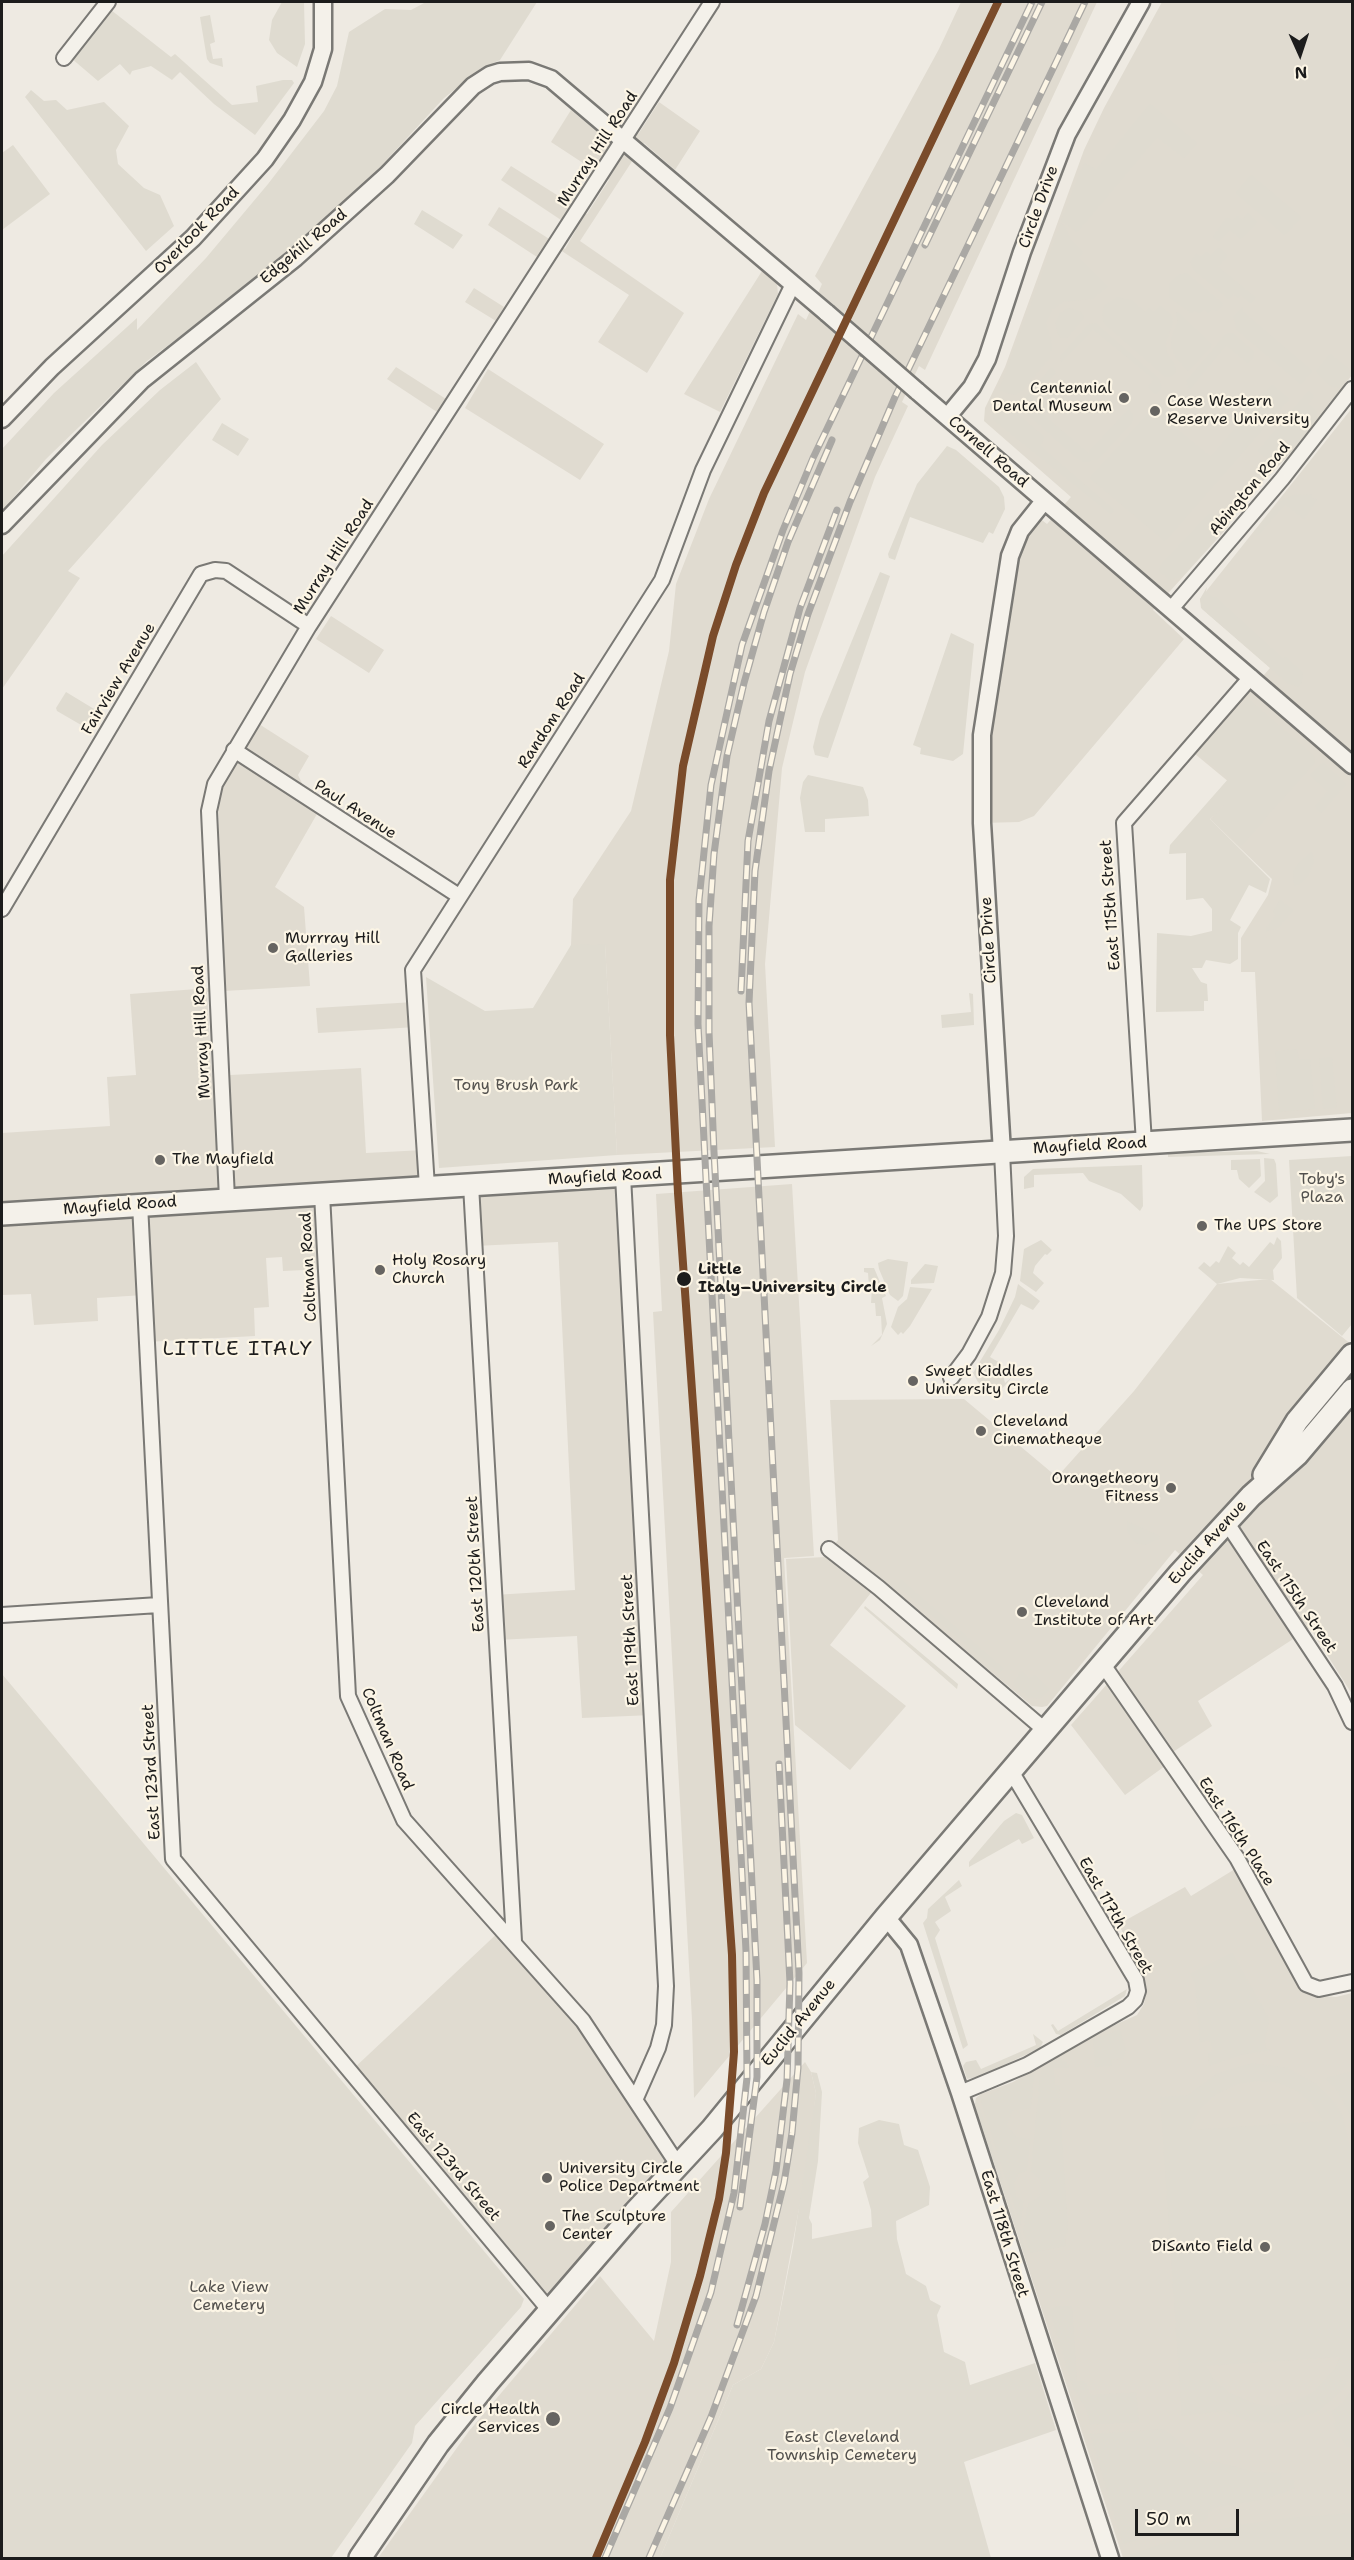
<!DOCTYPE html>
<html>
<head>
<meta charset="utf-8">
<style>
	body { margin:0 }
	#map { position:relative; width:1354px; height:2560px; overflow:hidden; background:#eeeae2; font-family:"Shantell Sans",sans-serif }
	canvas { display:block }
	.frame { position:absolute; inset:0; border:3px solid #1c1c1c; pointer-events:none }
	.north { position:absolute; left:1270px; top:24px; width:60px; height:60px; -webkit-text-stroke:4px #fcf5e5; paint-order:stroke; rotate:177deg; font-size:16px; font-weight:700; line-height:24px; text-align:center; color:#1c1c1c }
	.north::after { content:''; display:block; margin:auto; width:21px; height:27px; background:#1c1c1c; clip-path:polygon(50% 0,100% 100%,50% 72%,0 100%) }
	.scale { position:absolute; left:1135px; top:2509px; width:104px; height:27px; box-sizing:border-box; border:3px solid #1c1c1c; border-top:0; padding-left:8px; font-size:18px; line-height:21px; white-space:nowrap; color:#1c1c1c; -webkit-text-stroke:4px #fcf5e5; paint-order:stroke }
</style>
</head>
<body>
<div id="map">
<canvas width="1354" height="2560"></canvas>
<div class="frame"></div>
<div class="north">N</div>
<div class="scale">50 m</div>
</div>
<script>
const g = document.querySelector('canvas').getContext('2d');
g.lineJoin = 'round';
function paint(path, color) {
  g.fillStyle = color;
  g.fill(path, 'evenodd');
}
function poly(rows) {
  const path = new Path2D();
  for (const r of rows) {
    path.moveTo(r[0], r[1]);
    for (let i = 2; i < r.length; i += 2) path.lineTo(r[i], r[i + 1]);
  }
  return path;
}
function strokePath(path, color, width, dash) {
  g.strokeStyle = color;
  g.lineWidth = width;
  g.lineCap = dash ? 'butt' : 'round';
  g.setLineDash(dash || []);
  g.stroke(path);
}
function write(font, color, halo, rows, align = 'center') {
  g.font = font + ' "Shantell Sans",sans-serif';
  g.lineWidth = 4.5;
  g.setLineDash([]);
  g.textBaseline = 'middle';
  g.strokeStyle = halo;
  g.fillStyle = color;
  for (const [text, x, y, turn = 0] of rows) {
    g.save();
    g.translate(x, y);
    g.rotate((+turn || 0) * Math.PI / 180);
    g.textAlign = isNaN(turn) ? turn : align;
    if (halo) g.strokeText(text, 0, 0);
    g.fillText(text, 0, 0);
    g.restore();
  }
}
paint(poly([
	[961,2,1097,2,925,370,919,366,902,402,908,406,875,477,805,672,782,768,765,964,775,1147,617,1155,605,945,571,945,573,899,631,811,669,651,676,584,709,499,798,314,806,320,822,284,815,276,939,49],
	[1162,2,1352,2,1352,375,1296,448,1269,476,1246,494,1234,509,1228,527,1153,610,1184,639,1034,816,1019,822,982,823,982,789,1006,575,1034,514,1047,524,1071,497,984,421,985,408,1005,367,1084,150,1104,108],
	[659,102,700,131,675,170,644,143,580,241,684,313,647,373,598,342,629,295,548,242,537,257,488,225,499,207,565,249,576,230,501,180,511,166,587,214,609,180,551,142,571,110,609,142,639,133],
	[762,271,777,284,778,294,720,412,684,394],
	[474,288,504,307,496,321,465,302],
	[396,367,446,399,437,412,387,379],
	[488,369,604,444,580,480,465,408],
	[1352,408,1352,1113,1262,1121,1255,972,1241,972,1241,938,1268,895,1272,879,1210,819,1235,787,1195,754,1270,668,1201,608,1200,599],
	[331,616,384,650,369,673,316,639],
	[259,724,309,756,298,775,317,814,275,887,304,907,310,986,207,992,212,1076,361,1068,366,1153,424,1150,427,1187,322,1194,326,1269,283,1271,282,1257,266,1258,269,1307,254,1308,255,1336,146,1342,144,1295,97,1298,98,1321,34,1325,31,1294,2,1295,2,1133,110,1126,107,1077,136,1075,130,994,224,987,218,798,232,767],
	[414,1002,416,1027,318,1033,316,1008],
	[623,1176,652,1715,582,1718,577,1636,497,1640,494,1595,575,1590,558,1242,475,1246,471,1185],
	[792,1184,814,1556,784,1558,807,1963,694,2098,692,2020,653,1312,662,1311,656,1194],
	[1270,1279,1352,1345,1352,1694,1310,1628,1198,1701,1212,1726,1161,1760,1165,1766,1125,1795,1071,1725,1203,1575,1175,1550,1047,1706,1042,1707,1032,1706,881,1580,830,1645,906,1706,850,1770,795,1725,786,1559,825,1557,838,1540,830,1400,964,1399,1057,1477,1134,1391,1217,1284],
	[1235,1869,1303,1989,1312,1995,1336,1997,1352,1993,1352,2558,1123,2558,975,2105,976,2098,981,2094,1013,2082,1099,2032,1137,2015,1144,2004,1147,1989,1119,1924,1185,1887,1191,1896],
	[503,1928,583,2021,678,2165,550,2311,351,2071],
	[805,2062,811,2072,816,2093,808,2161,774,2342,761,2369,733,2385,660,2558,378,2558,469,2431,600,2276,654,2341,671,2262,671,2212]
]), '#e0dbd0');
paint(poly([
	[282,2,304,2,305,44,297,67,277,53,269,40,272,20],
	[426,2,537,2,500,60,482,68,444,98,357,192,290,255,147,361,46,459,2,511,2,449,54,393,137,318,137,330,206,258,268,184,324,111,337,86,349,32,385,9,411,10],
	[111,10,171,57,175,54,232,105,258,102,256,86,283,80,292,80,294,83,255,135,214,104,180,72,172,80,151,66,132,71,130,75,120,64,98,81,71,58],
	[210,15,215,42,210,44,213,59,222,58,223,67,210,63,207,59,200,17],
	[31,90,44,101,56,100,67,110,104,102,129,126,116,150,118,164,144,188,160,195,174,226,146,251,25,97],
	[1150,104,1197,143,1184,158,1157,137,1077,232,1061,221,1084,163,1097,169],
	[13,145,50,194,2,230,2,153],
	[1251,175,1301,217,1285,235,1236,193],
	[422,210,463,235,453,249,414,224],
	[1248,213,1257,222,1241,239,1230,230,1219,241,1213,237,1227,217,1232,221,1237,216,1242,220],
	[1061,223,1065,226,1070,239,1083,252,1079,257,1108,286,1092,299,1063,302,1053,309,1046,323,1052,344,1050,357,1023,390,1015,395,1005,393,999,390],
	[1219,247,1227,256,1218,267,1256,298,1251,303,1241,295,1237,298,1233,294,1229,299,1193,269,1190,263,1197,253,1201,257,1206,252,1211,256],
	[1186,273,1223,304,1217,311,1213,309,1209,313,1204,309,1199,313,1195,311,1191,313,1169,297,1169,285,1178,275],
	[1118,297,1131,300,1145,312,1150,308,1154,312,1160,306,1171,315,1173,322,1166,342,1167,353,1175,366,1176,371,1171,377,1166,377,1104,323,1102,314,1104,306],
	[1243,307,1243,312,1312,371,1301,384,1236,329,1233,317],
	[1069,308,1080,311,1084,317,1067,338,1061,338,1057,332,1055,322,1059,314],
	[1176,311,1212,345,1188,371,1175,356,1171,346,1172,336,1178,322],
	[1095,323,1160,380,1162,388,1156,394,1148,387,1154,379,1093,329,1061,362,1060,357,1089,324],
	[1227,333,1232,333,1254,352,1254,356,1248,363,1226,345,1189,390,1186,382],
	[1330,354,1349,369,1350,374,1339,388,1330,386,1316,372],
	[196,362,221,399,68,571,80,578,2,689,2,556,102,445,160,390],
	[1051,368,1056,372,1029,403,1088,453,1128,410,1133,414,1133,421,1097,460,1084,462,1077,458,1022,409,1024,400],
	[1272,385,1289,399,1165,541,1090,478,1158,403,1170,412,1164,419,1211,457],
	[1309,391,1314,396,1308,404,1317,412,1317,418,1278,464,1273,464,1258,451],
	[999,404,1007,405,1044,437,1041,447,1114,510,1111,514,994,420,992,409],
	[222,423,249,439,238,456,212,440],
	[947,446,956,450,999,487,1004,497,1005,509,993,534,989,532,983,543,910,517,895,560,889,558,888,554,917,484],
	[1312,494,1312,498,1317,499,1304,519,1285,504,1258,535,1254,532,1282,500,1293,495],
	[1210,513,1225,527,1181,577,1170,580,1159,571,1161,565],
	[880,572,890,576,828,758,815,755,813,747,820,719],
	[1207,587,1206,592,1213,598,1215,597,1282,658,1285,657,1303,673,1301,684,1298,687,1289,684,1202,609,1200,599],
	[951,633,974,644,963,754,953,761,920,754,921,748,913,745],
	[66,692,99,712,88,729,57,711,56,708],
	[1248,699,1314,756,1315,762,1241,846,1212,819,1224,805,1210,819,1270,879,1266,893,1249,885,1230,920,1241,927,1238,933,1238,959,1230,964,1206,960,1202,968,1192,968,1201,982,1207,984,1208,1001,1204,1001,1204,1011,1156,1012,1157,933,1191,936,1212,931,1212,909,1203,898,1186,900,1186,853,1169,854,1170,845,1229,778,1199,754],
	[1323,763,1346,784,1321,813,1315,807,1328,791,1310,775],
	[808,775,863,787,868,800,869,816,825,819,825,832,805,832,800,798,803,782],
	[1312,852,1314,861,1309,874,1300,884,1294,887,1293,872,1299,863],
	[1280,900,1293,910,1277,929,1267,931,1266,939,1266,926,1268,927,1276,914,1273,912],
	[605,944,617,1155,439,1168,426,977,485,1011,533,1008,571,945],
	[969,993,973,994,974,1025,942,1028,941,1015,971,1012],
	[1297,1049,1299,1059,1310,1059,1315,1109,1279,1112,1275,1051],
	[1332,1057,1337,1108,1323,1109,1319,1058],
	[1257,1151,1270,1154,1168,1157,1168,1153],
	[1352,1156,1352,1324,1342,1336,1297,1298,1289,1160],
	[1264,1158,1274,1159,1276,1164,1278,1196,1270,1203,1254,1192,1265,1181],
	[1260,1159,1261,1176,1249,1188,1239,1179,1237,1170,1231,1170,1231,1160],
	[1142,1165,1143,1206,1140,1211,1121,1194,1089,1181,1083,1173,1034,1175,1034,1187,1024,1189,1024,1177,1033,1169],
	[1277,1237,1281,1241,1282,1258,1273,1270,1274,1280,1240,1278,1217,1284,1198,1268,1204,1262,1210,1267,1216,1261,1219,1263,1228,1246,1236,1253,1232,1258,1240,1265,1243,1262,1249,1267,1270,1242,1274,1245],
	[1041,1240,1052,1250,1047,1255,1045,1254,1035,1266,1033,1273,1044,1283,1036,1292,1020,1281,1024,1249],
	[888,1259,908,1262,903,1296,898,1301,890,1295,879,1269,878,1263],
	[925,1264,938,1266,934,1283,911,1284,911,1280],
	[864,1268,874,1268,886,1296,882,1298,887,1324,880,1340,871,1346,882,1335,881,1316,876,1316,875,1303,871,1303,872,1287,869,1287,868,1273,864,1272],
	[1018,1284,1040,1301,1033,1310,1021,1304,990,1357,1000,1363,1005,1383,1013,1376,995,1397,978,1382,973,1373,999,1330,1015,1297],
	[910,1287,932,1289,910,1326,903,1334,901,1332,898,1335,891,1327,898,1307,907,1299],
	[1127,1521,1160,1536,1159,1539,1147,1545,1136,1543,1127,1531],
	[901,1580,1004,1669,1000,1673,898,1586],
	[865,1606,958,1684,957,1689,864,1608],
	[1021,1671,1029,1678,1035,1675,1049,1689,1040,1699,1030,1698,1013,1684],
	[2,1674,524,2299,521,2307,415,2426,412,2443,331,2558,2,2558],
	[1016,1813,1022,1815,1034,1838,1022,1844,1019,1839,969,1867,969,1862,1004,1821],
	[959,1880,962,1886,945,1897,951,1911,935,1922,940,1930,935,1938,968,2045,963,2049,923,1923,927,1918,928,1909],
	[1232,1953,1269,2019,1265,2042,1266,2048,1272,2050,1241,2055,1209,2066,1208,2054,1212,2052,1211,2041,1200,2042,1195,1984,1190,1974],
	[1127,1989,1125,1996,1061,2035,1056,2034,1051,2025,1053,2024,1058,2031],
	[1120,2029,1126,2051,1123,2059,1111,2060,1112,2066,1095,2067,1093,2040],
	[1033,2034,1043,2042,1040,2048,981,2076,967,2079,963,2066,966,2062,976,2060,981,2069,1036,2045],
	[1060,2059,1067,2063,1069,2068,1054,2068,1055,2085,1059,2085,1068,2234,1065,2234,1066,2246,1030,2253,1023,2232,1028,2204,1039,2197,1041,2189,1040,2179,1031,2171,1040,2076,1043,2069],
	[1252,2063,1288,2068,1317,2084,1334,2101,1343,2117,1352,2153,1352,2374,1341,2391,1318,2411,1291,2421,1276,2423,1248,2421,1225,2411,1181,2416,1181,2405,1160,2097,1188,2095,1218,2073],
	[1258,2081,1279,2083,1297,2091,1311,2102,1324,2121,1190,2130,1199,2110,1212,2097,1237,2084],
	[1340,2357,1335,2369,1315,2391,1293,2402,1273,2406,1256,2404,1228,2392,1213,2379,1206,2366],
	[1352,2071,1352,2117,1335,2087,1325,2078],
	[811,2072,817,2073,822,2092,818,2161,809,2218,812,2224,812,2239,872,2227,871,2210,863,2182,869,2177,858,2143,859,2128,879,2120,899,2124,904,2145,918,2150,930,2187,929,2205,896,2221,897,2239,906,2274,926,2286,930,2300,941,2306,937,2315,944,2352,965,2362,970,2385,1035,2363,1056,2430,964,2462,991,2558,660,2558,733,2385,761,2369,774,2342,793,2247,816,2093],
	[1034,2074,1031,2108,1012,2111,1007,2125,1016,2137,1030,2139,1027,2171,1018,2174,1014,2183,1016,2197,1024,2202,1021,2226,981,2102,986,2096],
	[976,2098,1026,2251,1025,2254,975,2105],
	[1060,2306,1072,2306,1077,2381,1085,2381,1090,2395,1136,2392,1139,2422,1090,2425,1086,2409,1073,2387,1049,2309],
	[1352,2390,1352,2449,1346,2446,1333,2423,1336,2422,1331,2412,1343,2403],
	[1163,2429,1204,2461,1211,2464,1213,2461,1256,2472,1282,2473,1280,2480,1294,2480,1295,2488,1267,2499,1217,2507,1208,2512,1208,2517,1202,2522,1123,2544,1090,2434],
	[1352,2513,1352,2558,1125,2558,1132,2554,1174,2540,1240,2525,1289,2518]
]), '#dfdbd0');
const minor = poly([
	[64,58,108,2],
	[1171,609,1282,479,1352,389],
	[234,750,459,896],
	[2,909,201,574,215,570,226,571,309,626],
	[1144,1143,1124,823,1251,677],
	[623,1176,666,1986,664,2025,658,2048,636,2098],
	[471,1185,514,1941],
	[427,1187,413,970,662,580,703,470,793,284],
	[322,1194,348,1696,404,1820,583,2021,678,2165],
	[227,1199,209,811,215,784,309,626,712,2],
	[140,1204,173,1859,550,2311],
	[951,1378,969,1354,989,1317,1003,1273,1006,1236,1002,1152],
	[1227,1523,1335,1686,1352,1722],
	[829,1549,879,1588,1046,1731],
	[2,1615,159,1605],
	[1102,1663,1237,1858,1306,1984,1319,1989,1352,1982],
	[960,2093,1027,2065,1128,2007,1135,2000,1138,1991,1136,1980,1011,1771]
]);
const tertiary = poly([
	[917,391,1352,765],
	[948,416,972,387,987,359,1022,252,1067,134,1141,2],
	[2,419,52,367,193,238,265,159,292,120,313,82,323,49,323,2],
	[2,525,142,380,295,258,387,175,473,86,490,75,500,72,529,71,551,79,827,313],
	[1002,1152,982,823,982,735,1010,556,1020,531,1044,501],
	[886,1917,909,1945,960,2093,1110,2558]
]);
const primary = poly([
	[2,1214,1352,1130],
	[1264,1475,1297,1421,1352,1355],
	[360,2558,438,2444,488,2382,635,2212,712,2129,886,1917,1180,1573,1251,1496,1297,1455,1352,1390]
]);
strokePath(minor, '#7a7975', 18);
strokePath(tertiary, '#7a7975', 21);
strokePath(primary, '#7a7975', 26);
strokePath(minor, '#f4f1ea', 14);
strokePath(tertiary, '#f4f1ea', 16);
strokePath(primary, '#f4f1ea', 21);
const rail = poly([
	[925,245,1042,2],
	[741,991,748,841,769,721,800,608,837,510],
	[740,2207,757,2077,757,1980,714,1152,709,1032,709,926,714,854,727,756,744,683,764,612,788,542,832,440],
	[737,2325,765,2224,776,2171,787,2080,790,1983,779,1764],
	[605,2558,670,2408,711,2292,734,2193,747,2078,746,1951,698,1024,699,900,711,785,742,645,783,530,813,458,1032,2],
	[649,2558,711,2417,756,2296,784,2183,792,2133,798,2068,799,1973,749,1003,755,871,769,771,790,674,808,614,850,502,895,397,1085,2]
]);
strokePath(rail, '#aaa8a4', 7);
strokePath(rail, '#fcf5e5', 4.5, [14]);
const tertiaryBridge = poly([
	[827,313,917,391]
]);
strokePath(tertiaryBridge, '#7a7975', 21, []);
strokePath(tertiaryBridge, '#f4f1ea', 16);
strokePath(poly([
	[596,2558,645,2442,674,2363,700,2276,719,2199,726,2153,734,2052,732,1955,678,1193,670,1035,670,880,683,766,713,636,736,565,764,493,998,2]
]), '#7a4b2a', 8);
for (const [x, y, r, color] of [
	[1124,398,6,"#666461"],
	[1155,411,6,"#666461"],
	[273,948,6,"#666461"],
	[160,1160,6,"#666461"],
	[1202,1226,6,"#666461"],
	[380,1270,6,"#666461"],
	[684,1279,8,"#1c1c1c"],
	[913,1381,6,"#666461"],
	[981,1431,6,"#666461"],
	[1171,1488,6,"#666461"],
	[1022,1612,6,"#666461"],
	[547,2178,6,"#666461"],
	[550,2226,6,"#666461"],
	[1265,2247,6,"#666461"],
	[553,2419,8,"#666461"]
]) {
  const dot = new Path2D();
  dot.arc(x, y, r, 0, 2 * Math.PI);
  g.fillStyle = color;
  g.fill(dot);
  strokePath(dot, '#fcf5e5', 2);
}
write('16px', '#1c1c1c', '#fcf5e5', [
	["Murray Hill Road",598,149,-57],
	["Circle Drive",1039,207,-70],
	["Overlook Road",197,231,-46],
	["Edgehill Road",304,247,-40],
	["Cornell Road",988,452,41],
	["Abington Road",1250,489,-50],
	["Murray Hill Road",334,557,-57],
	["Fairview Avenue",119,679,-59],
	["Random Road",552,721,-57],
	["Paul Avenue",355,810,33],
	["East 115th Street",1111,905,-94],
	["Circle Drive",989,940,-93],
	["Murray Hill Road",202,1032,-93],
	["Mayfield Road",1090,1146,-3],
	["Mayfield Road",605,1177,-3],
	["Mayfield Road",120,1206,-4],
	["Coltman Road",309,1267,-93],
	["Euclid Avenue",1208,1543,-48],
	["East 120th Street",476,1564,-93],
	["East 115th Street",1296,1597,56],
	["East 119th Street",631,1640,-93],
	["Coltman Road",387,1739,67],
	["East 123rd Street",152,1772,-93],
	["East 116th Place",1236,1832,57],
	["East 117th Street",1115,1916,60],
	["Euclid Avenue",799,2023,-51],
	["East 123rd Street",453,2167,50],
	["East 118th Street",1004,2234,73]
]);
write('16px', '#1c1c1c', '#fcf5e5', [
	["Centennial",1112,389,"right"],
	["Dental Museum",1112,407,"right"],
	["Case Western",1167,402],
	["Reserve University",1167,420],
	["Murrray Hill",285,939],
	["Galleries",285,957],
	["The Mayfield",172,1160],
	["The UPS Store",1214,1226],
	["Holy Rosary",392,1261],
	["Church",392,1279],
	["Sweet Kiddles",925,1372],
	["University Circle",925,1390],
	["Cleveland",993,1422],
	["Cinematheque",993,1440],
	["Orangetheory",1159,1479,"right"],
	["Fitness",1159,1497,"right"],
	["Cleveland",1034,1603],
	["Institute of Art",1034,1621],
	["University Circle",559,2169],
	["Police Department",559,2187],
	["The Sculpture",562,2217],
	["Center",562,2235],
	["DiSanto Field",1253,2247,"right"],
	["Circle Health",540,2410,"right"],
	["Services",540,2428,"right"]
], 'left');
write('16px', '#53514e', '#fcf5e5', [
	["Tony Brush Park",516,1086],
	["Toby's",1322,1180],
	["Plaza",1322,1198],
	["Lake View",229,2288],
	["Cemetery",229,2306],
	["East Cleveland",842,2438],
	["Township Cemetery",842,2456]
]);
write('bold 16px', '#1c1c1c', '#fcf5e5', [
	["Little",698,1270],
	["Italy–University Circle",698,1288]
], 'left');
g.letterSpacing = '1.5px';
write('20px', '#1c1c1c', '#fcf5e5', [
	["LITTLE ITALY",238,1350]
]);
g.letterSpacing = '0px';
</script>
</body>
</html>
